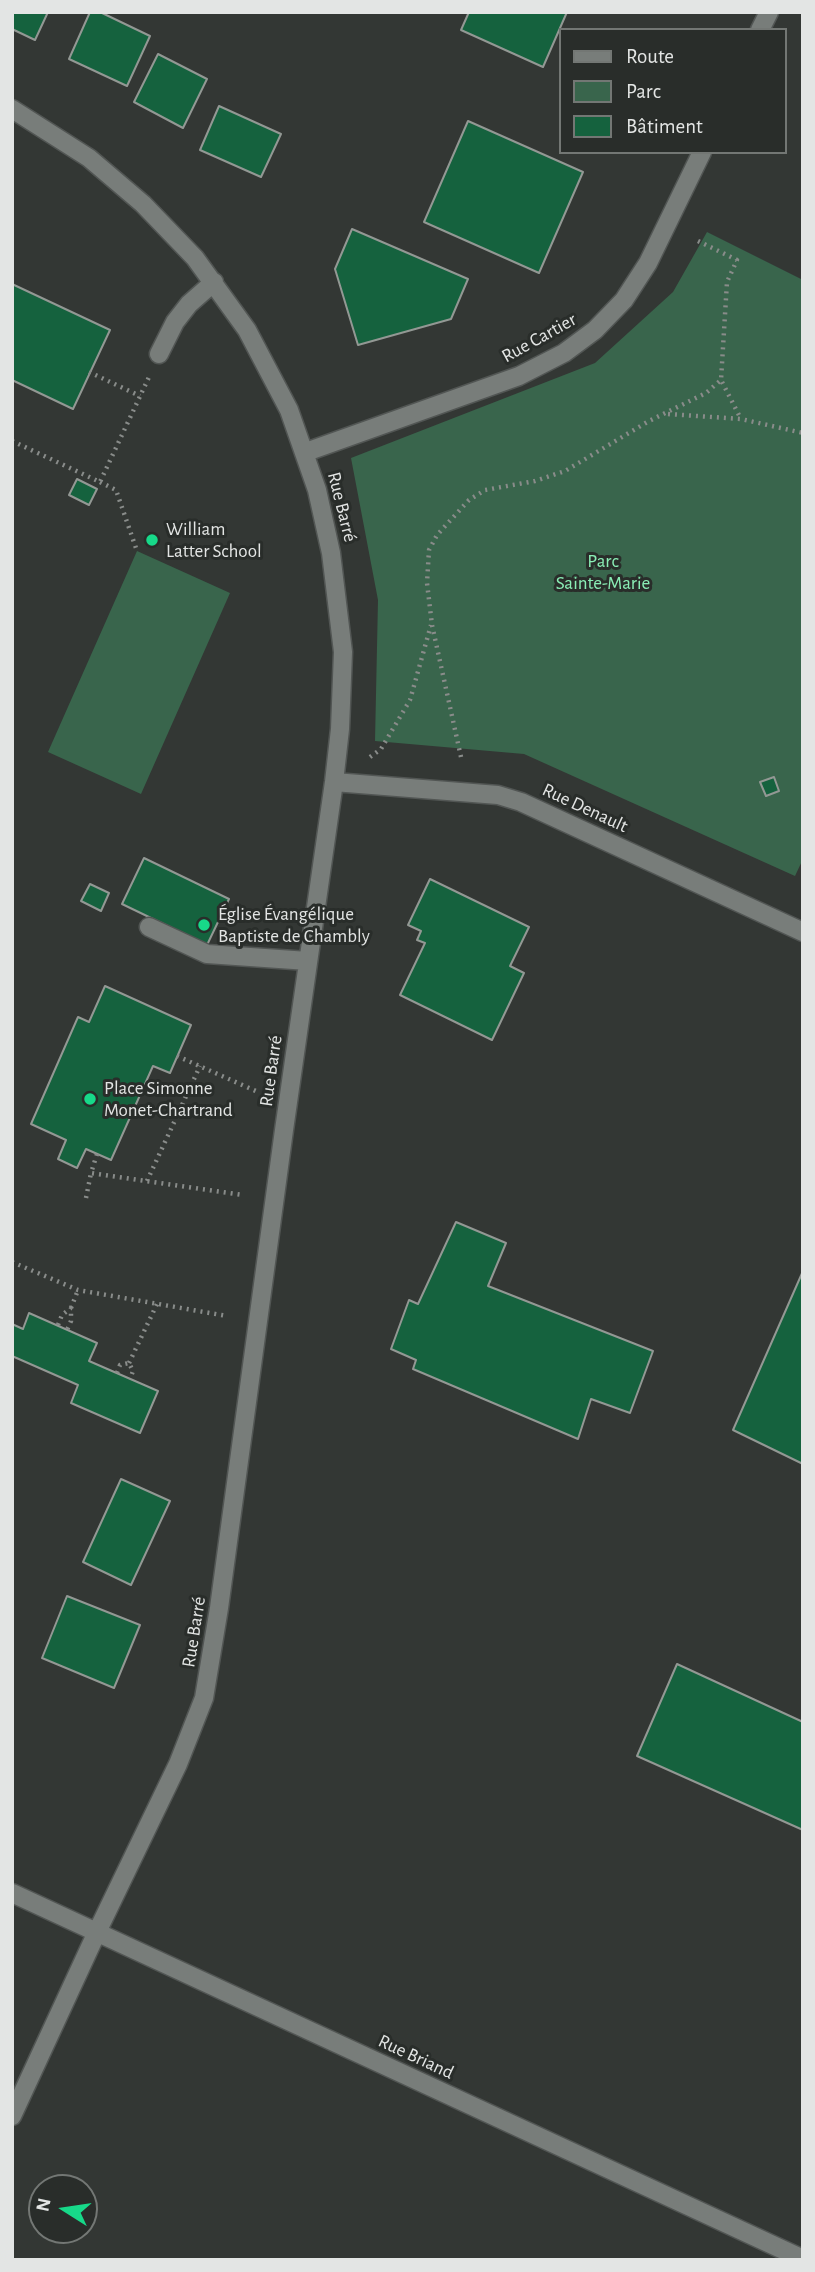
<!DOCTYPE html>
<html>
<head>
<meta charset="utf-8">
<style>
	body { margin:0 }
	#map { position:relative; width:815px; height:2272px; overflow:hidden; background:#333734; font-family:"Alegreya Sans",sans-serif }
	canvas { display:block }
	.frame { position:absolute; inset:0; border:14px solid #e3e5e4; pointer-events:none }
	.legend { position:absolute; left:559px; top:28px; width:228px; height:126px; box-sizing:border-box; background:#292d2a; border:2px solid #737774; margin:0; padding:9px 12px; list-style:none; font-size:21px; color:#e3e5e4 }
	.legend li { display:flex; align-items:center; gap:14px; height:35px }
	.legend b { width:35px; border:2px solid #737774 }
	.north { position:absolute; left:28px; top:2174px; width:70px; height:70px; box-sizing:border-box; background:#292d2a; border:2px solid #737774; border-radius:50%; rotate:282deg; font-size:19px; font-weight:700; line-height:28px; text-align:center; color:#e3e5e4 }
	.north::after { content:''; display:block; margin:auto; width:24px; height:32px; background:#17d989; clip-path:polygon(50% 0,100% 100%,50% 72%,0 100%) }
</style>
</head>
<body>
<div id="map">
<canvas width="815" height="2272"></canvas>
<div class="frame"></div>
<ul class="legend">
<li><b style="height:9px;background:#787d7a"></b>Route</li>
<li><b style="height:19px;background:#39654c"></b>Parc</li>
<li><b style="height:19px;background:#15623e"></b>Bâtiment</li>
</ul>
<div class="north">N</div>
</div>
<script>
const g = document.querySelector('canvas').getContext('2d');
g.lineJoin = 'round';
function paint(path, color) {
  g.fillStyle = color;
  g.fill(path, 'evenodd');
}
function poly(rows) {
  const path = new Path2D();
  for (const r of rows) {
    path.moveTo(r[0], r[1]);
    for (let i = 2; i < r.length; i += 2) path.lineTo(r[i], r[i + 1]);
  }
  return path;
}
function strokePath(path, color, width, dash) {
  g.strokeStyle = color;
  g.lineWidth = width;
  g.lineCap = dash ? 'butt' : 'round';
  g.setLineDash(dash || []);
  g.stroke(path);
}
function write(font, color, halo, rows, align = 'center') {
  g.font = font + ' "Alegreya Sans",sans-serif';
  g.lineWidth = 6;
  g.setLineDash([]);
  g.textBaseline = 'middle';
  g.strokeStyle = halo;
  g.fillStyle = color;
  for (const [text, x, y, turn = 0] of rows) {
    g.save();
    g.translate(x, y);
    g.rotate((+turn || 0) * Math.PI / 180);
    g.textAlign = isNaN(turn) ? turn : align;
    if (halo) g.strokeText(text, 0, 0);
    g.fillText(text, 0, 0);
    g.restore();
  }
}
paint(poly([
	[707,232,803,280,803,859,795,876,524,754,375,741,378,600,351,458,595,363,673,292],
	[137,551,230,593,141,794,48,752]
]), '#39654c');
const building = poly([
	[12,12,48,12,35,40,12,29,12,12],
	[90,12,100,12,150,36,127,86,69,59,90,12],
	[469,12,567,12,543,67,461,30,469,12],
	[158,54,207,79,183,128,134,102,158,54],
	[219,106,281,134,261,177,200,150,219,106],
	[468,121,583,172,539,273,424,222,468,121],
	[352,229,468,279,451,319,358,345,335,269,352,229],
	[12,284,110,330,73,409,12,380,12,284],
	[77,479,97,489,89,505,69,495,77,479],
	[774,777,779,791,766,796,760,782,774,777],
	[144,858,229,899,207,945,122,904,144,858],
	[430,879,529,927,510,966,524,973,492,1040,400,995,425,943,417,940,421,931,408,925,430,879],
	[90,884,109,893,101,911,81,901,90,884],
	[105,986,191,1025,170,1073,153,1066,111,1160,86,1149,77,1168,58,1159,66,1140,31,1124,78,1017,89,1022,105,986],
	[456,1222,506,1243,488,1286,653,1351,630,1413,591,1399,578,1439,413,1369,416,1360,391,1349,409,1300,418,1304,456,1222],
	[803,1271,803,1464,733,1430,803,1271],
	[29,1313,97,1343,89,1361,158,1391,140,1433,71,1403,78,1385,12,1356,12,1324,23,1329,29,1313],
	[121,1479,170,1501,131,1585,83,1562,121,1479],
	[67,1596,140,1625,114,1688,42,1658,67,1596],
	[677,1664,803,1722,803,1830,637,1756,677,1664]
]);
paint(building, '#15623e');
strokePath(building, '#939894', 2);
const minor = poly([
	[760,30,769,12],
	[12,109,89,158,143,204,195,258,247,330,289,410,317,490,331,553,343,652,340,729,334,782,284,1130,219,1608,204,1698,178,1764,97,1932,12,2116],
	[159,354,175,322,189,304,214,282],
	[306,452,519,376,564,353,595,330,624,300,648,263,702,152],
	[334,782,498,795,521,802,803,932],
	[149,927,207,954,308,961],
	[12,1893,803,2259]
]);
strokePath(minor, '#525654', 21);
strokePath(poly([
	[698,241,737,260,727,282,721,380,741,419],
	[89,372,140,396],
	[668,414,741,419,803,433],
	[12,441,100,482,149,377],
	[100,482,116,490,137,551],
	[370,757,381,749,410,700,431,625],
	[461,757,432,625,427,583,429,550,437,535,469,500,485,490,535,481,565,471,649,421,706,393,721,380],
	[177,1056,258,1092],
	[97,1154,91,1173,243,1195],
	[147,1181,200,1066],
	[86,1198,91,1173],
	[12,1262,78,1290,227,1316],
	[71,1308,78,1290],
	[58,1325,62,1315,71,1308,71,1321,67,1330],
	[129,1363,157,1304],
	[117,1373,120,1365,129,1363,133,1371,130,1379]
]), '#898c8a', 4.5, [2, 5]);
strokePath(minor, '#787d7a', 18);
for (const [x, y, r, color] of [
	[152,540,7,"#17d989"],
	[204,925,7,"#17d989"],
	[90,1099,7,"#17d989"]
]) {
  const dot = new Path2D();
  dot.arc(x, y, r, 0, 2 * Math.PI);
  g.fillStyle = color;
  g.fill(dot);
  strokePath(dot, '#292d2a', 2.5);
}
write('19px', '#e3e5e4', '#292d2a', [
	["Rue Cartier",539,338,-29],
	["Rue Barré",342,507,76],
	["Rue Denault",585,808,25],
	["Rue Barré",271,1071,-82],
	["Rue Barré",194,1632,-81],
	["Rue Briand",416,2057,25]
]);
write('19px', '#e3e5e4', '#292d2a', [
	["William",166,529],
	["Latter School",166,551],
	["Église Évangélique",218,914],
	["Baptiste de Chambly",218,936],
	["Place Simonne",104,1088],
	["Monet-Chartrand",104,1110]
], 'left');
write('19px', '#8aeeb5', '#292d2a', [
	["Parc",603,561],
	["Sainte-Marie",603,583]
]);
</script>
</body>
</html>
